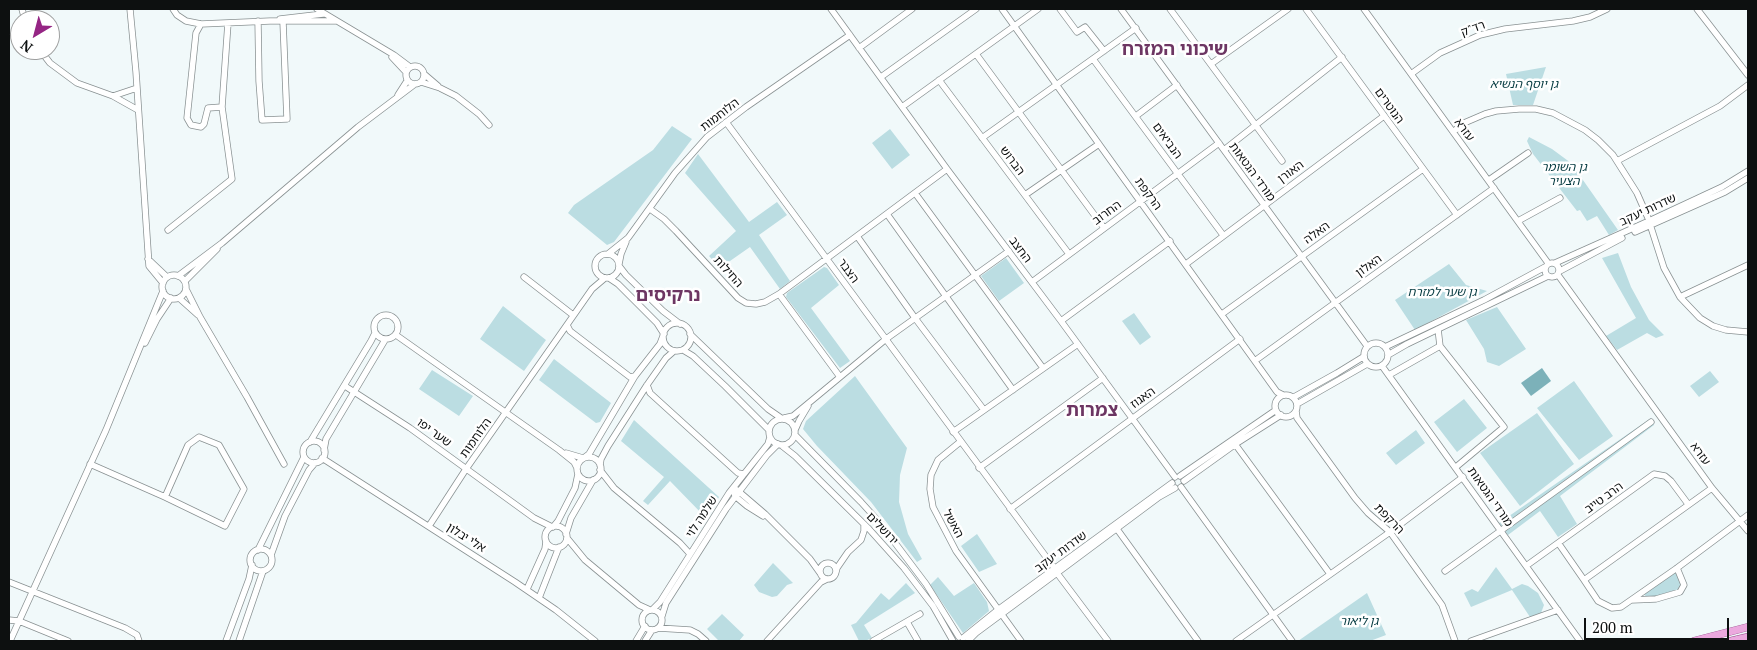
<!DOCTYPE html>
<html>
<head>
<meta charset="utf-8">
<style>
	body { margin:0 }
	#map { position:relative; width:1757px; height:650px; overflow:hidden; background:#f1f9fa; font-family:"PT Serif",serif }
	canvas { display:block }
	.frame { position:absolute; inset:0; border:10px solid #0d1010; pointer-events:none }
	.north { position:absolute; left:10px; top:10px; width:50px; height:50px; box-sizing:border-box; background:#fff; border:1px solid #9e9f9f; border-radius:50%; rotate:217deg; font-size:14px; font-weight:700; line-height:20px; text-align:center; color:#0d1010 }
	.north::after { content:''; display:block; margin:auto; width:18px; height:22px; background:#952584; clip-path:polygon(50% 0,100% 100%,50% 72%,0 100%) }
	.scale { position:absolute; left:1584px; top:618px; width:145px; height:22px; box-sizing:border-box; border:2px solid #0d1010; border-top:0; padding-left:6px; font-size:15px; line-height:18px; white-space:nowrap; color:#0d1010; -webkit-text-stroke:4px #fff; paint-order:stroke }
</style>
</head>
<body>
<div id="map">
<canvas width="1757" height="650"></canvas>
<div class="frame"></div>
<div class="north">N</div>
<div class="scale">200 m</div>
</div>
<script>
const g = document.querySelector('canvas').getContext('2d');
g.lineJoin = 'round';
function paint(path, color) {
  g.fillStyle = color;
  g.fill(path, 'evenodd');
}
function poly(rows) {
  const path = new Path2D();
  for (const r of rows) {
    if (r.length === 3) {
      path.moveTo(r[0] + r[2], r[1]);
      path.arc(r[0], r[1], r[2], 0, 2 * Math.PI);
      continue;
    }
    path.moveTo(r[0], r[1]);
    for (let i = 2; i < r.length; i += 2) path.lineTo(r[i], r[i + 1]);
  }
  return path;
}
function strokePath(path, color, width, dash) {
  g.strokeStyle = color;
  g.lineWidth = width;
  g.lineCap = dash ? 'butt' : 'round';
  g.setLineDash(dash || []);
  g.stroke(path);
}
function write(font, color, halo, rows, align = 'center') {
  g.font = font + ' "PT Serif","Noto Sans Hebrew",serif';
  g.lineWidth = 5;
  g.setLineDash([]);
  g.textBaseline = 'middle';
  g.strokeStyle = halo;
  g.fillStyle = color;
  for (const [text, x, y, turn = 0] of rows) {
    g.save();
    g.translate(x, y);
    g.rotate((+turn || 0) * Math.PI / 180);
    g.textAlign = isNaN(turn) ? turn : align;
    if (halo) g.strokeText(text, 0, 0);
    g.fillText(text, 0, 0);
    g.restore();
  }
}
paint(poly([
	[1546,67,1533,105,1513,105,1506,74],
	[672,126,692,139,614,242,607,245,568,213,574,205,653,150],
	[890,129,910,155,892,169,872,143],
	[1529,137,1552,149,1571,163,1618,230,1609,235,1597,216,1587,221,1580,210,1577,211,1533,154,1527,141],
	[698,154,749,222,777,202,787,215,759,235,790,281,780,289,750,247,720,268,709,256,736,231,685,173],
	[1618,253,1631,287,1649,320,1664,335,1656,338,1647,333,1617,350,1606,336,1636,318,1602,258],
	[1006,258,1024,283,999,301,981,276],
	[1449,264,1466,285,1487,291,1415,330,1395,300],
	[824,267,827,268,839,285,811,308,850,361,840,368,786,297,787,293],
	[503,306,546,340,524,371,480,339],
	[1497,307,1526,349,1499,366,1487,362,1484,349,1466,320],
	[1134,313,1151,337,1140,345,1122,321],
	[554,359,611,403,600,422,596,423,539,380],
	[432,370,473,396,459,416,419,389],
	[1710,371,1719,382,1699,397,1690,386],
	[855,376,907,448,900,475,899,502,908,534,922,559,917,562,871,502,817,446,803,429,806,421],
	[1574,381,1613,436,1579,460,1537,408],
	[1464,399,1487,428,1457,452,1434,422],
	[1537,413,1574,464,1520,506,1480,453],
	[1651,418,1654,425,1560,496,1577,524,1558,537,1540,511,1508,535,1499,523],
	[634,420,719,497,706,518,670,481,648,505,643,501,664,477,621,441],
	[1416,430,1425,443,1396,465,1386,453],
	[977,534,997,564,979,572,961,546],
	[773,563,793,583,787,585,777,596,772,597,759,592,754,585],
	[1496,567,1512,589,1522,584,1528,586,1538,593,1544,605,1541,613,1530,617,1512,590,1471,607,1464,593,1472,589,1478,592],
	[1676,572,1681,584,1679,589,1648,599,1644,594],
	[938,577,954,596,974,583,987,602,989,611,963,633,930,585],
	[906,583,915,593,864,625,872,638,865,641,859,641,851,625,856,623,881,593,889,600],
	[1367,593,1386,635,1370,641,1298,641],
	[722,614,744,635,739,641,719,641,707,629]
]), '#bbdde2');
paint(poly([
	[1542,368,1551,381,1531,396,1521,383]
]), '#7cb1b9');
const minor = poly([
	[22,9,25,20],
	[130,9,136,72,149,266,163,283],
	[173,9,177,15,186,21,201,24,270,21,336,21],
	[317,9,394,55,410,67],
	[831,9,947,169,1061,321,1175,477],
	[1002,9,1277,392,1283,395],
	[1060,9,1077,32,1085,27,1104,51],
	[1121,9,1367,346],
	[1170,9,1282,161],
	[1306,9,1457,215],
	[1364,9,1548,263],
	[1697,9,1748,75],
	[280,19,323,14],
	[258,21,259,81,262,120,287,119,283,22],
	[201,24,196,33,187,118,191,125,201,127,204,124,208,108,222,107],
	[859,48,912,9],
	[40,50,50,63,77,83,113,96,138,110],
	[976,54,1104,228],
	[392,57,406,72],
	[1093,59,1223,235],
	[1211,64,1288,9],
	[415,75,9],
	[424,74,438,86],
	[1411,74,1440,53,1480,35,1505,29,1573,21,1590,17,1607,9],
	[881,77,976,9],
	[939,80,1069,254],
	[421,82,440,88,456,96,479,114,489,125],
	[398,95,407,81],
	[113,96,137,88],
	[902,107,1038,9],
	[1136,116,1177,85],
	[726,122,1055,569],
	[1453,132,1464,123,1485,114,1496,111,1519,109,1536,109,1553,113,1585,130,1598,140,1613,155,1637,193,1648,218,1664,268,1680,297,1700,318,1713,326,1726,330,1748,332],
	[982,138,1136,28],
	[1224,150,1342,57],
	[1617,161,1720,106,1748,85],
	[1489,180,1528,153],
	[915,193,1043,368],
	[1025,195,1099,144],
	[650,209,664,219,676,231,738,298,746,303,756,304,765,302,779,294,947,169],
	[887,214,1013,390],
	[1518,221,1560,198],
	[168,230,232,179,222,107,228,23],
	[1635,232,1725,192,1748,178],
	[857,236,915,318,984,410],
	[608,254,628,238,675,173,707,137,746,107,850,35],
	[607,266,12],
	[148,259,167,277],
	[1552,270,7],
	[1555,263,1649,221,1722,187,1748,171],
	[619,264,621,254,626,242],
	[1186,264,1384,116],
	[619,266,626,275,663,311,680,324],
	[1560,271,1622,238],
	[1558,275,1712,488,1748,531],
	[174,287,12],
	[178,276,222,243,358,127,415,84],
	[524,277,573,315],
	[609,278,618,284,657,323,664,334],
	[185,281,217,249],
	[1032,282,1219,143],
	[186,289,200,317,247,397,284,464],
	[779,294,840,377],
	[1680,297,1748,265],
	[179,298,198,315],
	[1222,314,1423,169],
	[386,327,12],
	[1061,321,1170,241],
	[677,337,14],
	[567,325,570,331,630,377,635,376],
	[1438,329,1440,346,1504,427,1456,467],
	[690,334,768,409,781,418],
	[396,335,559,450,574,462,577,468],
	[1376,355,12],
	[145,343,157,319,171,298],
	[1385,347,1484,300,1545,267],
	[683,350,693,356,725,386,769,430],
	[1388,355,1407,344,1548,276],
	[1256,360,1494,188],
	[1382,366,1580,641],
	[1389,375,1440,346],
	[647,385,650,393,738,473,744,474],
	[345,386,410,428,534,518,552,527],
	[1286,406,11],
	[1294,397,1337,373,1363,357],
	[1297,404,1367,364],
	[1296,411,1297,418,1355,498,1368,513,1390,532,1442,605,1455,641],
	[784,418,793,416,886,339,1009,251],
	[782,432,13],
	[795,430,799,421,808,406],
	[953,432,1078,344],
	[795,435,861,502,880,523,926,584,959,637],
	[314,452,11],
	[310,442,371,341,375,333],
	[960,442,938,460,931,475,930,489,933,507,956,551,1021,641],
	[1235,444,1330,574],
	[781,445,795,456,869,529,904,568,933,606,953,641],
	[324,450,326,439,385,340],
	[566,453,583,458],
	[585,457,589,454,635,376,660,344,663,336],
	[589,469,12],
	[322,458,515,582,556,610,595,641],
	[90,464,165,497,225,526,244,489,219,445,199,437,188,445,165,497],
	[600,465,601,459,608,446,647,385,666,358,674,351],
	[979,468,1103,378],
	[600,470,614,488,680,543,690,554],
	[1180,476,1276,410],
	[1184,481,1237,443,1281,415],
	[1181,487,1292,641],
	[737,490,765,514,810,559,820,573],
	[734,492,735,496,747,506,763,516],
	[1010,509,1240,339],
	[429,526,466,469,592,289,605,278],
	[556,537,11],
	[553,527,558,521,575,488,578,474],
	[1117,529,1198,641],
	[566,534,571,518,593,480],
	[567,538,585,560,639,605,650,610],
	[1559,544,1584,580,1712,488],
	[261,560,11],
	[258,550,304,457],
	[271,555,285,516,309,470,315,463],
	[828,571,8],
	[1526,566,1654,474,1665,476,1671,481,1688,504],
	[1445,571,1651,422],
	[836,572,837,568,848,552,861,540,864,531,864,524],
	[1057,573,1108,641],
	[1584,580,1598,601,1612,608,1621,607,1677,568,1748,515],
	[9,582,125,628,137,635,139,641],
	[527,589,545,549,546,541],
	[539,598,559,547],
	[1632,600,1656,599,1680,592,1684,585,1677,568],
	[653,609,660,602,729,493,768,444,770,437],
	[652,620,10],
	[662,616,666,603,726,509,767,455,778,444],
	[9,620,19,621,68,641],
	[907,622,918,641],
	[658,628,690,630,698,634,706,641],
	[963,638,999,609,1172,483],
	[10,641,106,430,163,291],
	[226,641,249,579,252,565],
	[239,641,263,571],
	[636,641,645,626],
	[645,641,652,630],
	[767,641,821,582,827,579],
	[873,641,920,614],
	[968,641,976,633,1057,573,1159,497,1175,488],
	[1236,641,1390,532,1463,477],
	[1471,641,1558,610]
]);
const major = poly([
	[1694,641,1748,627],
	[1731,641,1748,637]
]);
strokePath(minor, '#899192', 7);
strokePath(major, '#944d88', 8);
strokePath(minor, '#fff', 5.5);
strokePath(major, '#eba8de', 7);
write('12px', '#0d1010', '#fff', [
	["רד\"ק",1473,29,-20],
	["הנוטרים",1389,106,54],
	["הלוחמות",720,115,-38],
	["עזרא",1464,130,54],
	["הנביאים",1167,141,54],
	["הברוש",1012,161,53],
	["מורדי הגטאות",1252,172,54],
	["האורן",1291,172,-36],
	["הרקפת",1148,194,54],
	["שדרות יעקב",1648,210,-25],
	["החרוב",1107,213,-36],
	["האלה",1317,233,-36],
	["החצב",1020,250,53],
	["האלון",1369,266,-36],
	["הצבר",848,271,54],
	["החילות",728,272,48],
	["האגוז",1143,398,-36],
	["שער יפו",434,433,36],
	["הלוחמות",476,438,-55],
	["עזרא",1700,454,54],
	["מורדי הגטאות",1490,497,55],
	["הרב טייב",1604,498,-36],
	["שלמה לוי",702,517,-57],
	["הרקפת",1389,519,46],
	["האשל",953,524,61],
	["ירושלים",882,529,46],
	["אלי יבלון",466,538,32],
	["שדרות יעקב",1061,552,-36]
]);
write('italic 12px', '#053a40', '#fff', [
	["גן יוסף הנשיא",1524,85],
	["גן השומר",1564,168],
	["הצעיר",1564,182],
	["גן שער למזרח",1442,293],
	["גן ליאור",1359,622]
]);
write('bold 18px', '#6d3663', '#fff', [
	["שיכוני המזרח",1175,50],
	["נרקיסים",668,296],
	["צמרות",1092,411]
]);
</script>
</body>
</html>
